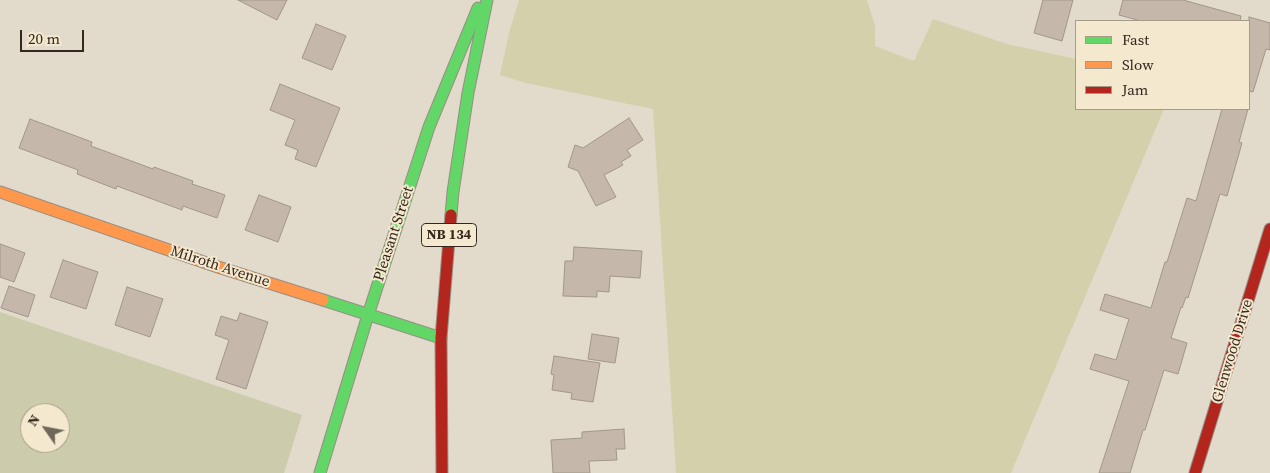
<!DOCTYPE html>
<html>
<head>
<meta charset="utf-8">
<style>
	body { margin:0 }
	#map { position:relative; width:1270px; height:473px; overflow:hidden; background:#e2daca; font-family:"Source Serif 4",serif }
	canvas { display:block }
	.legend { position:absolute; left:1075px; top:20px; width:175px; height:90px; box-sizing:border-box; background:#f4e8cf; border:1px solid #a79b88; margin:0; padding:6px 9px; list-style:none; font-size:15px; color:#34271d }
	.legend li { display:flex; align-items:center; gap:10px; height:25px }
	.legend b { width:25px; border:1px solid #a79b88 }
	.north { position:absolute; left:20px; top:403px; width:50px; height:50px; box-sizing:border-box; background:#f4e8cf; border:1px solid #a79b88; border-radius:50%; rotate:303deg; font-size:14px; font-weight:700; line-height:20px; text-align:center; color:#34271d }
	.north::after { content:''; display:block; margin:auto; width:18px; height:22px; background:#71665a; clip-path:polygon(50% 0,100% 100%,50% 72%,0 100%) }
	.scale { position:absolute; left:20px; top:30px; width:64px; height:22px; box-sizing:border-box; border:2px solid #34271d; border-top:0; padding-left:6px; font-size:15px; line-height:18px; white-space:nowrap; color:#34271d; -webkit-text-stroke:4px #f4e8cf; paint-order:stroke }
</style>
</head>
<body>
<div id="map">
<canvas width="1270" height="473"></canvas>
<ul class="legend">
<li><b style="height:6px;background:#63d668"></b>Fast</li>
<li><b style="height:6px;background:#ff974d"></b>Slow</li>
<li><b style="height:6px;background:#b3261e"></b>Jam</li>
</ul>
<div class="north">N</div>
<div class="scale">20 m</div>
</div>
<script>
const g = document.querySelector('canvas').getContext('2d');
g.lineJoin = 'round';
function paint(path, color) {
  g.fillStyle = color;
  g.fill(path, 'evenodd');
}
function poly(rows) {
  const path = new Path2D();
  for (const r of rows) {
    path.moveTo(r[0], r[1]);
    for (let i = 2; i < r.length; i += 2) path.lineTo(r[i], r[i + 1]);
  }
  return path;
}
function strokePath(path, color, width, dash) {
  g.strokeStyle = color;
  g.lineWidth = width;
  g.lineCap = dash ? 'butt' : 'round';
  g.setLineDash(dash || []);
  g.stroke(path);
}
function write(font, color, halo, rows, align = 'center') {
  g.font = font + ' "Source Serif 4",serif';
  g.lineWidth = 4;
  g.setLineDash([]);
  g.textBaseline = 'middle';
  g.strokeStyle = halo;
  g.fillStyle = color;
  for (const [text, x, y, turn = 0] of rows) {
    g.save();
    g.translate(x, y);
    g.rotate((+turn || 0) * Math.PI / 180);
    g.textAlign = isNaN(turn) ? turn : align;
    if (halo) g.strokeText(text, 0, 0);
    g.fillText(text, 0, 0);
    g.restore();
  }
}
paint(poly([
	[519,0,867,0,875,26,875,46,914,61,933,19,1007,44,1076,59,1076,109,1164,109,1011,473,676,473,653,109,526,83,500,75,509,33]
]), '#d2d1ac');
paint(poly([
	[0,312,302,415,284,473,0,473],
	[30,413,60,413,60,443,30,443]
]), '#cccbac');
const building = poly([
	[238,0,287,0,277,20,238,0],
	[1043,0,1073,0,1062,41,1034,33,1043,0],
	[1123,0,1183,0,1241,16,1240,21,1141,21,1119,15,1123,0],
	[1249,17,1270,23,1270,50,1266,49,1253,92,1249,91,1249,17],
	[316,24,346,36,332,70,302,58,316,24],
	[280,84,340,108,316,167,295,159,298,150,285,145,295,120,270,110,280,84],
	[1222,109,1248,109,1239,142,1242,143,1227,196,1220,194,1188,298,1186,297,1182,308,1181,307,1171,338,1187,343,1178,374,1164,370,1145,430,1143,430,1130,473,1099,473,1129,381,1090,369,1095,354,1116,360,1129,319,1100,310,1105,294,1151,308,1165,262,1167,262,1187,198,1196,201,1222,109],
	[629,118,643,140,627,150,631,156,621,162,623,165,604,175,616,197,596,206,578,171,568,167,575,145,583,148,629,118],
	[30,119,92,142,91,146,153,169,154,167,193,181,192,184,225,195,217,218,183,206,182,210,117,186,116,189,77,174,78,170,19,148,30,119],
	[259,195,291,207,278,242,245,230,259,195],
	[0,244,25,253,14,282,0,277,0,244],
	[574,247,642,251,640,278,610,276,609,292,597,291,597,297,563,296,565,261,573,261,574,247],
	[63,260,98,272,86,309,50,297,63,260],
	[9,286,35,295,28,317,1,308,9,286],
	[127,287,163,299,150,337,115,325,127,287],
	[240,313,268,322,246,389,216,379,229,340,215,335,221,316,237,321,240,313],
	[592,334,619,338,615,363,588,359,592,334],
	[554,356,600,363,593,402,571,399,572,393,552,390,554,375,551,374,554,356],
	[624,429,625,449,616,449,617,460,589,461,590,473,553,473,551,440,582,438,582,432,624,429]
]);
paint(building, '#c5b8ab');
strokePath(building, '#a1968a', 1);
const fast = poly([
	[451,215,453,192,468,93,487,0],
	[323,300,441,338],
	[320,473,368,315,429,127,478,8]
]);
const slow = poly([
	[0,192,218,267,323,300]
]);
const jam = poly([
	[442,473,441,338,451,215],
	[1195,473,1270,229]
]);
strokePath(fast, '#968f84', 13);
strokePath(slow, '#968f84', 13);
strokePath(jam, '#968f84', 13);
strokePath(fast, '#63d668', 11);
strokePath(slow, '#ff974d', 11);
strokePath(jam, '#b3261e', 11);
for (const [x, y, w] of [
	[449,235,55]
]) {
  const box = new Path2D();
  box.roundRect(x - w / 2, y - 11.5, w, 23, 4);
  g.fillStyle = '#f4e8cf';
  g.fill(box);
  strokePath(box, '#34271d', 1);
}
write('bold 14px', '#34271d', null, [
	["NB 134",449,235]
]);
write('15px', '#34271d', '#f4e8cf', [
	["Pleasant Street",394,234,-72],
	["Milroth Avenue",220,267,18],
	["Glenwood Drive",1233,351,-73]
]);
</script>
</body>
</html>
